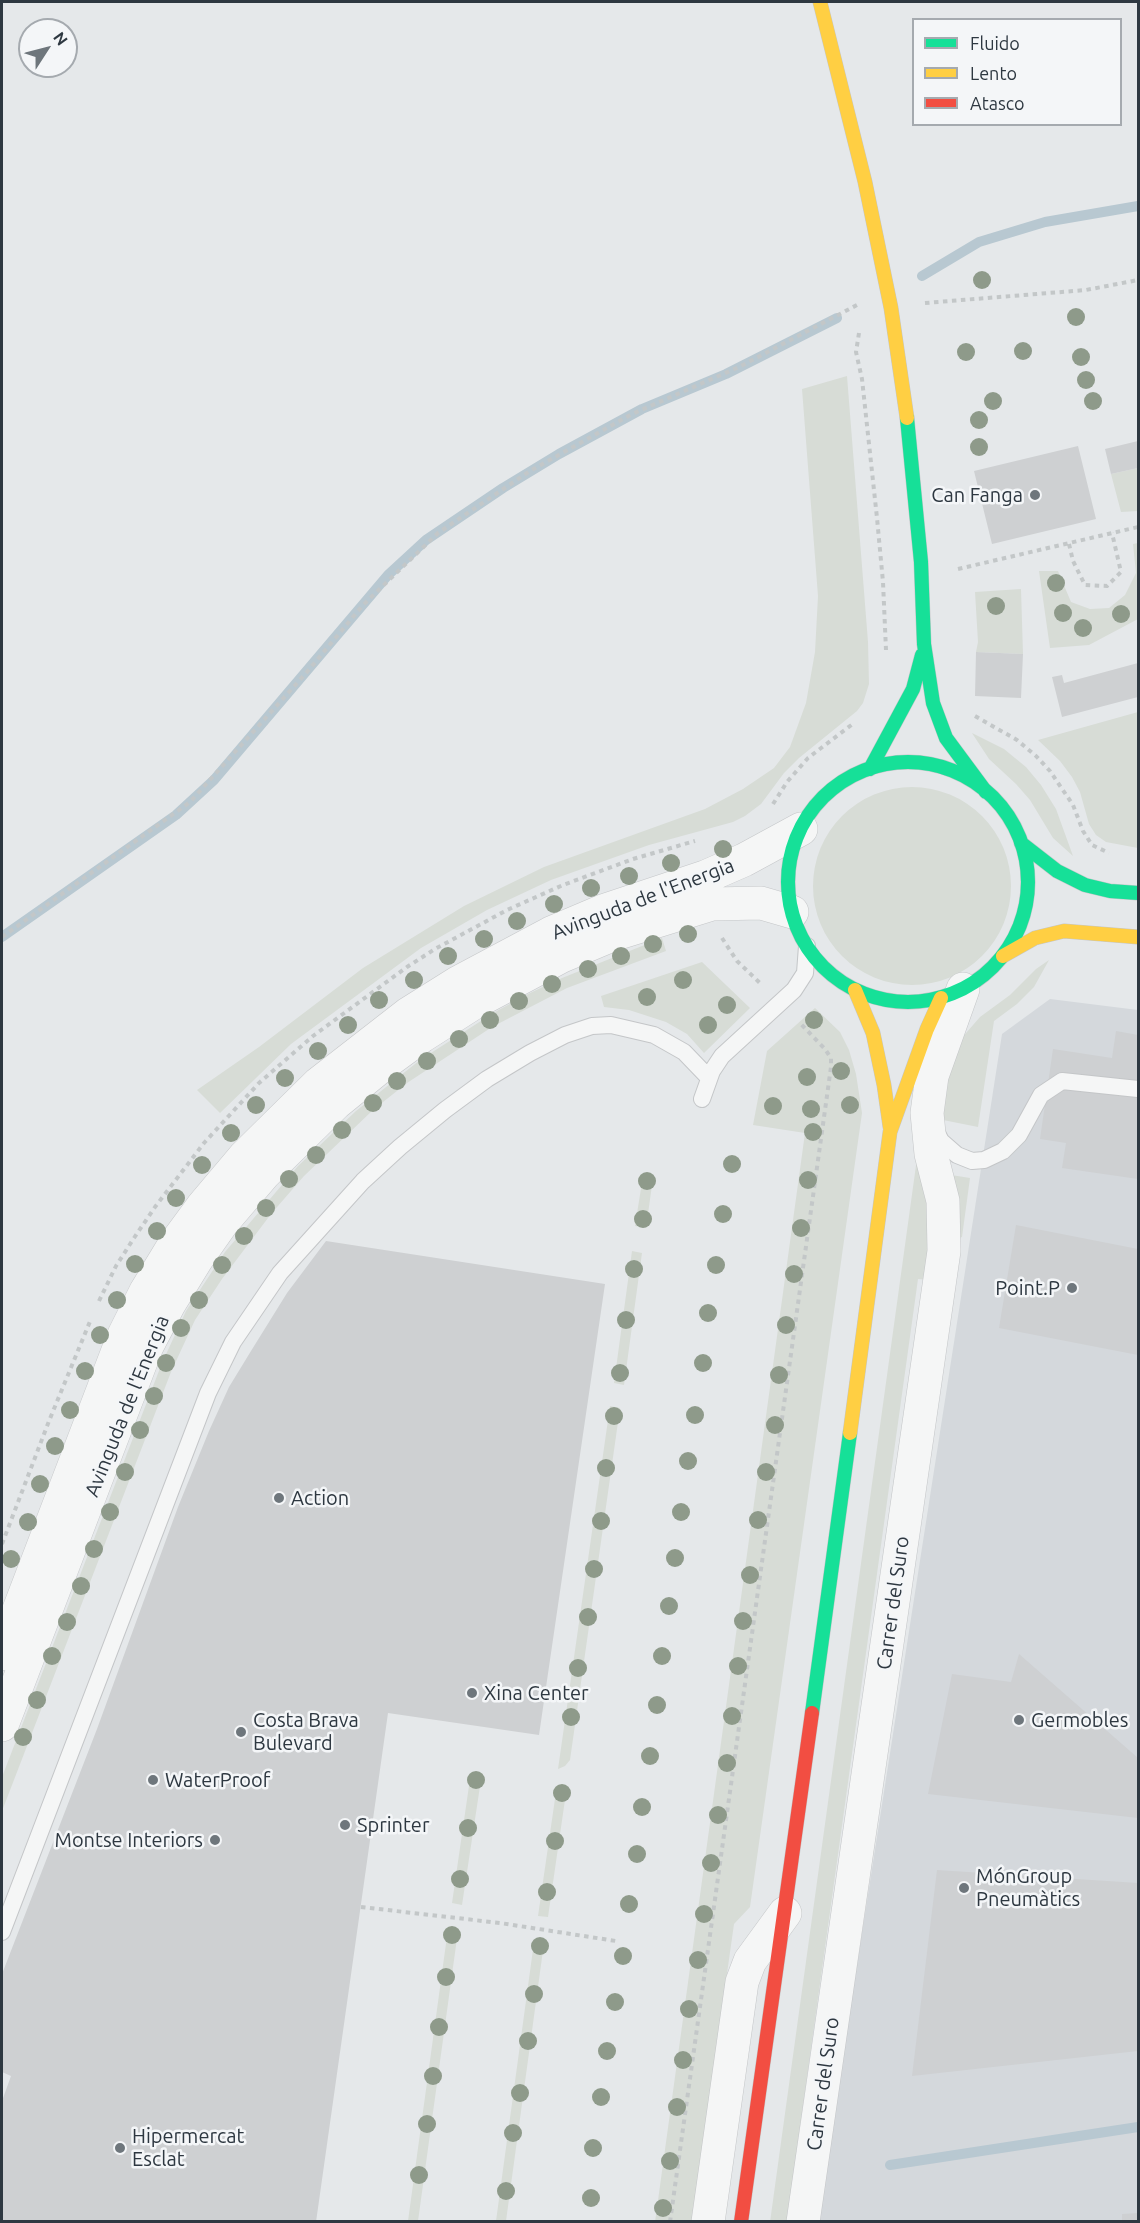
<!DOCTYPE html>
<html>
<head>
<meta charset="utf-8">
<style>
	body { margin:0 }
	#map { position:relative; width:1140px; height:2223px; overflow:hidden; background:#e5e8ea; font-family:Ubuntu,sans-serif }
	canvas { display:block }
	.frame { position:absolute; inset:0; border:3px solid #2e3841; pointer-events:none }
	.legend { position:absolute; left:912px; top:18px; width:210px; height:108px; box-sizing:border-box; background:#f4f6f8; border:2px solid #a5aaaf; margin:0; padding:8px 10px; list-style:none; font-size:18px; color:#2e3841 }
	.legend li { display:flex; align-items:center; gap:12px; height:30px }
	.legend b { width:30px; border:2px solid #a5aaaf }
	.north { position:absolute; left:18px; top:18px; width:60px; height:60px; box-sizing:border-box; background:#f4f6f8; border:2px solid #a5aaaf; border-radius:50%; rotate:54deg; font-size:16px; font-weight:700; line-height:24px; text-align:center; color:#2e3841 }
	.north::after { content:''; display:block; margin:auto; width:21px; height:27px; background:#6e767c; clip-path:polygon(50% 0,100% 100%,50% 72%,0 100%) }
</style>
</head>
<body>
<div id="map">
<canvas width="1140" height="2223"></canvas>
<div class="frame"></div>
<ul class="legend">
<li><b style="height:8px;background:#16e098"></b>Fluido</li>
<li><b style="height:8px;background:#ffcf43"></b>Lento</li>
<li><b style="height:8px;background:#f24e42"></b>Atasco</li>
</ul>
<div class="north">N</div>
</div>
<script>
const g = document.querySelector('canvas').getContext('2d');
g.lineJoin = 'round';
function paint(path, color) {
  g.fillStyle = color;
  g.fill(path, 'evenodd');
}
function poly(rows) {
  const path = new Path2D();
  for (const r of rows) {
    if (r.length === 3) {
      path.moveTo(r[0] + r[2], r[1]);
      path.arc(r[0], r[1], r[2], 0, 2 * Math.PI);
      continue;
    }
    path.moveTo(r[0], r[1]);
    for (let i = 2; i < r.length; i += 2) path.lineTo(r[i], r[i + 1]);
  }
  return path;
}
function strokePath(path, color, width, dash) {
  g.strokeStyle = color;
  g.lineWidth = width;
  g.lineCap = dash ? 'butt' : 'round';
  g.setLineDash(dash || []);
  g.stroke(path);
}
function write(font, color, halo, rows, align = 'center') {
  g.font = font + ' Ubuntu,sans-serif';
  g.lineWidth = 5;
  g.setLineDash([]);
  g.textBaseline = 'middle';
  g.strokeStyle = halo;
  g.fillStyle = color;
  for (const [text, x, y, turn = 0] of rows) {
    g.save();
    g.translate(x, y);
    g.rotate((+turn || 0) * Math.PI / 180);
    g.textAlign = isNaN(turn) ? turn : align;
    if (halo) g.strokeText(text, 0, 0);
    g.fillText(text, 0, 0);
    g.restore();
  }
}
paint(poly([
	[1050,999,1138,1010,1138,2221,817,2222,1002,1034]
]), '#d4d8dc');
paint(poly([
	[847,376,868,642,869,684,863,703,857,711,799,758,784,773,761,804,745,816,733,822,649,845,551,880,487,910,421,948,291,1044,220,1113,197,1090,259,1047,363,968,464,906,544,867,705,809,743,789,774,768,790,747,806,703,815,652,818,596,802,389],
	[1138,468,1138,511,1121,512,1111,474],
	[1138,543,1138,619,1089,645,1050,648,1039,571,1058,571,1071,602,1090,609,1109,608,1125,595,1136,573,1133,544],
	[1021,589,1023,654,976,652,978,642,975,592],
	[1138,712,1138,848,1106,842,1096,835,1089,824,1080,792,1072,777,1060,761,1038,740],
	[972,733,1004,749,1026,767,1041,785,1056,809,1073,856,1053,838,1030,800,1016,784,989,759],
	[912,886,99],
	[662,938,666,951,567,988,492,1027,407,1083,373,1110,304,1176,271,1214,222,1279,195,1320,171,1372,2,1811,2,1777,162,1363,186,1311,225,1252,298,1166,356,1111,420,1060,495,1012,530,993,562,978],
	[1049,960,1034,987,1017,1004,994,1021,978,1127,943,1120,942,1102,953,1048,980,1017,1010,995,1036,969],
	[702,962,750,1008,704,1053,687,1034,666,1022,629,1010,604,1007,601,996],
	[815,1008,840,1032,849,1050,856,1074,862,1113,750,1907,734,1924,692,2221,655,2222,805,1133,753,1125,767,1051],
	[918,1151,927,1175,931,1280,918,1279,787,2221,770,2222],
	[945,1174,970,1178,962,1237,952,1242],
	[643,1176,653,1178,646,1228,635,1226],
	[632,1251,642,1253,624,1385,614,1383],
	[610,1406,620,1408,570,1760,565,1766,558,1769],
	[471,1772,482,1773,462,1905,452,1903],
	[557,1785,567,1786,548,1917,538,1916],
	[448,1929,458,1931,418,2221,408,2221],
	[534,1942,544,1943,506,2221,496,2221]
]), '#d7dcd6');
strokePath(poly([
	[922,276,979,242,1045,222,1138,206],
	[2,937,176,815,214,780,388,575,426,540,503,488,559,454,642,409,726,374,837,318],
	[890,2165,1138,2127]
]), '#b8c8d1', 10);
paint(poly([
	[1138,441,1138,468,1111,474,1105,449],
	[1078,446,1096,519,992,544,974,471],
	[976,652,1023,654,1021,698,975,696],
	[1138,663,1138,697,1062,717,1052,677,1062,675,1064,683],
	[1116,1031,1138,1035,1138,1179,1062,1168,1066,1143,1040,1139,1053,1049,1112,1058],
	[1016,1225,1138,1249,1138,1355,999,1328],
	[326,1241,605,1284,539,1735,388,1713,316,2222,2,2222,2,2101,11,2076,2,2072,2,1974,97,1729,178,1507,209,1431,229,1387,251,1351,287,1293],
	[1019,1654,1138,1758,1138,1818,928,1794,952,1674,1011,1682],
	[937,1870,1138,1883,1138,2051,912,2076],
	[1138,2213,1138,2222,1122,2222,1122,2214]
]), '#ced0d2');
const lane = poly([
	[702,1099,712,1071,722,1056,794,990,805,973,807,946],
	[935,1129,941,1141,957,1155,972,1161,984,1160,1003,1151,1019,1135,1041,1095,1062,1081,1138,1089],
	[2,1932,208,1393,233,1342,280,1273,363,1181,400,1147,445,1110,487,1079,530,1053,565,1035,592,1026,611,1025,654,1035,684,1052,709,1078]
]);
const street = poly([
	[2,1654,124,1335,146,1291,174,1245,202,1207,245,1156,318,1084,408,1014,459,982,551,933,603,911,705,877,744,860,801,829],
	[2,1725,147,1346,169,1304,196,1260,222,1223,264,1174,336,1103,385,1063,422,1036,472,1004,562,956,612,935,712,904,761,903,792,912],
	[708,2222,742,1982,750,1961,785,1913],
	[803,2222,944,1251,943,1201,931,1154,927,1113,932,1076,963,989]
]);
const fast = poly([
	[907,418,921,562,924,644,933,703,946,738,986,792],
	[908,882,120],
	[870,769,913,689,922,655],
	[1021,843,1057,871,1085,885,1110,891,1138,893],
	[812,1713,850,1433]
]);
const slow = poly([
	[820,2,865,182,891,308,907,418],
	[1003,956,1035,938,1064,931,1138,937],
	[855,990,873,1033,884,1085,890,1127],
	[850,1433,890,1132,927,1029,941,998]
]);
const jam = poly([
	[741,2222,812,1713]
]);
strokePath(lane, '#c4c6c8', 18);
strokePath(street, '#c4c6c8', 34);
strokePath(fast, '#c4c6c8', 15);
strokePath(slow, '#c4c6c8', 15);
strokePath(jam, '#c4c6c8', 15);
strokePath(poly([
	[925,303,1086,290,1138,280],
	[859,333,856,352,862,379,877,518,883,582,886,650],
	[1069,544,1073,561,1085,585,1107,586,1121,572,1112,533],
	[958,569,1138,527],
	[975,716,1017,740,1036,756,1050,771,1073,805,1083,831,1092,845,1109,853],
	[773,804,787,782,808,758,854,723],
	[2,937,190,802,307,672,363,605,438,533,530,471,632,414,739,367,857,305],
	[722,938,737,961,762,985],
	[99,1301,116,1266,134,1238,155,1207,204,1143,259,1083,313,1036,407,967,435,949,507,910,563,885,633,859,695,841],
	[2,1544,49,1421,91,1319],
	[361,1907,500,1923,616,1941],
	[670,2222,831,1067,831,1058,825,1049,799,1022]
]), '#c3c7c8', 4, [4.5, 4.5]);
strokePath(lane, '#f5f6f6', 16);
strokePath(street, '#f5f6f6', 33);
strokePath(fast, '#16e098', 14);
strokePath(slow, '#ffcf43', 14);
strokePath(jam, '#f24e42', 14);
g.fillStyle = '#8e9a8a';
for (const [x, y] of [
	[982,280],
	[1076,317],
	[1023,351],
	[966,352],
	[1081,357],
	[1086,380],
	[993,401],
	[1093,401],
	[979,420],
	[979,447],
	[1056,583],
	[996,606],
	[1063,613],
	[1121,614],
	[1083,628],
	[723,849],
	[671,863],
	[629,876],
	[591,888],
	[554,904],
	[517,921],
	[688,934],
	[484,939],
	[653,944],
	[448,956],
	[621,956],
	[588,969],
	[414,980],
	[683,980],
	[552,984],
	[647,997],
	[379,1000],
	[519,1001],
	[727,1005],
	[490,1020],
	[814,1020],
	[348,1025],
	[708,1025],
	[459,1039],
	[318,1051],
	[427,1061],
	[841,1071],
	[807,1077],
	[285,1078],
	[397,1081],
	[373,1103],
	[256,1105],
	[850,1105],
	[773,1106],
	[811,1109],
	[342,1130],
	[813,1132],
	[231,1133],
	[316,1155],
	[732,1164],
	[202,1165],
	[289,1179],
	[808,1180],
	[647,1181],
	[176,1198],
	[266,1208],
	[723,1214],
	[643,1219],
	[801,1228],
	[157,1231],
	[244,1236],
	[135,1264],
	[222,1265],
	[716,1265],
	[634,1269],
	[794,1274],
	[117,1300],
	[199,1300],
	[708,1313],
	[626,1320],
	[786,1325],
	[181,1328],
	[100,1335],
	[166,1363],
	[703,1363],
	[85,1371],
	[620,1373],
	[779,1375],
	[154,1396],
	[70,1410],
	[695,1415],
	[614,1416],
	[775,1425],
	[140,1430],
	[55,1446],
	[688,1461],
	[606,1468],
	[125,1472],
	[766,1472],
	[40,1484],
	[110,1512],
	[681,1512],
	[758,1520],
	[601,1521],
	[28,1522],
	[94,1549],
	[675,1558],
	[11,1559],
	[594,1569],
	[750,1575],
	[81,1586],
	[669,1606],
	[588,1617],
	[743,1621],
	[67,1622],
	[52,1656],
	[662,1656],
	[738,1666],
	[578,1668],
	[37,1700],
	[657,1705],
	[732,1716],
	[571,1717],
	[23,1737],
	[650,1756],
	[727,1763],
	[476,1780],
	[562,1793],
	[642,1807],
	[718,1815],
	[468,1828],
	[555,1841],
	[637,1854],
	[711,1863],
	[460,1879],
	[547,1892],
	[629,1904],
	[704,1914],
	[452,1935],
	[540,1946],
	[623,1956],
	[698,1960],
	[446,1977],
	[534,1994],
	[615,2002],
	[689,2009],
	[439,2027],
	[528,2041],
	[607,2051],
	[683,2060],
	[433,2076],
	[520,2093],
	[601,2097],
	[677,2107],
	[427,2124],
	[513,2133],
	[593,2148],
	[670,2161],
	[419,2175],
	[506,2191],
	[591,2198],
	[663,2208]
]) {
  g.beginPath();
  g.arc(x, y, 9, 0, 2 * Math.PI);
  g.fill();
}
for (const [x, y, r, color] of [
	[1035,495,6,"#6e767c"],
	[1072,1288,6,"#6e767c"],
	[279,1498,6,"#6e767c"],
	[472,1693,6,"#6e767c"],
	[1019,1720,6,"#6e767c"],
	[241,1732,6,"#6e767c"],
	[153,1780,6,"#6e767c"],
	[345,1825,6,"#6e767c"],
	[215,1840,6,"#6e767c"],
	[964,1888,6,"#6e767c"],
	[120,2148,6,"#6e767c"]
]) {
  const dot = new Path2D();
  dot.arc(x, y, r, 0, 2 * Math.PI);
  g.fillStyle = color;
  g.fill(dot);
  strokePath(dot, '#f4f6f8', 2);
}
write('20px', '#2e3841', '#f4f6f8', [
	["Can Fanga",1023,495,"right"],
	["Point.P",1060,1288,"right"],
	["Action",291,1498],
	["Xina Center",484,1693],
	["Costa Brava",253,1720],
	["Bulevard",253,1743],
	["Germobles",1031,1720],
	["WaterProof",165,1780],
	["Sprinter",357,1825],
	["Montse Interiors",203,1840,"right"],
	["MónGroup",976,1876],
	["Pneumàtics",976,1899],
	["Hipermercat",132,2136],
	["Esclat",132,2159]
], 'left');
write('20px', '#2e3841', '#f4f6f8', [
	["Avinguda de l'Energia",643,899,-21],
	["Avinguda de l'Energia",127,1406,-68],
	["Carrer del Suro",893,1603,-82],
	["Carrer del Suro",823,2084,-82]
]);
</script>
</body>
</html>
